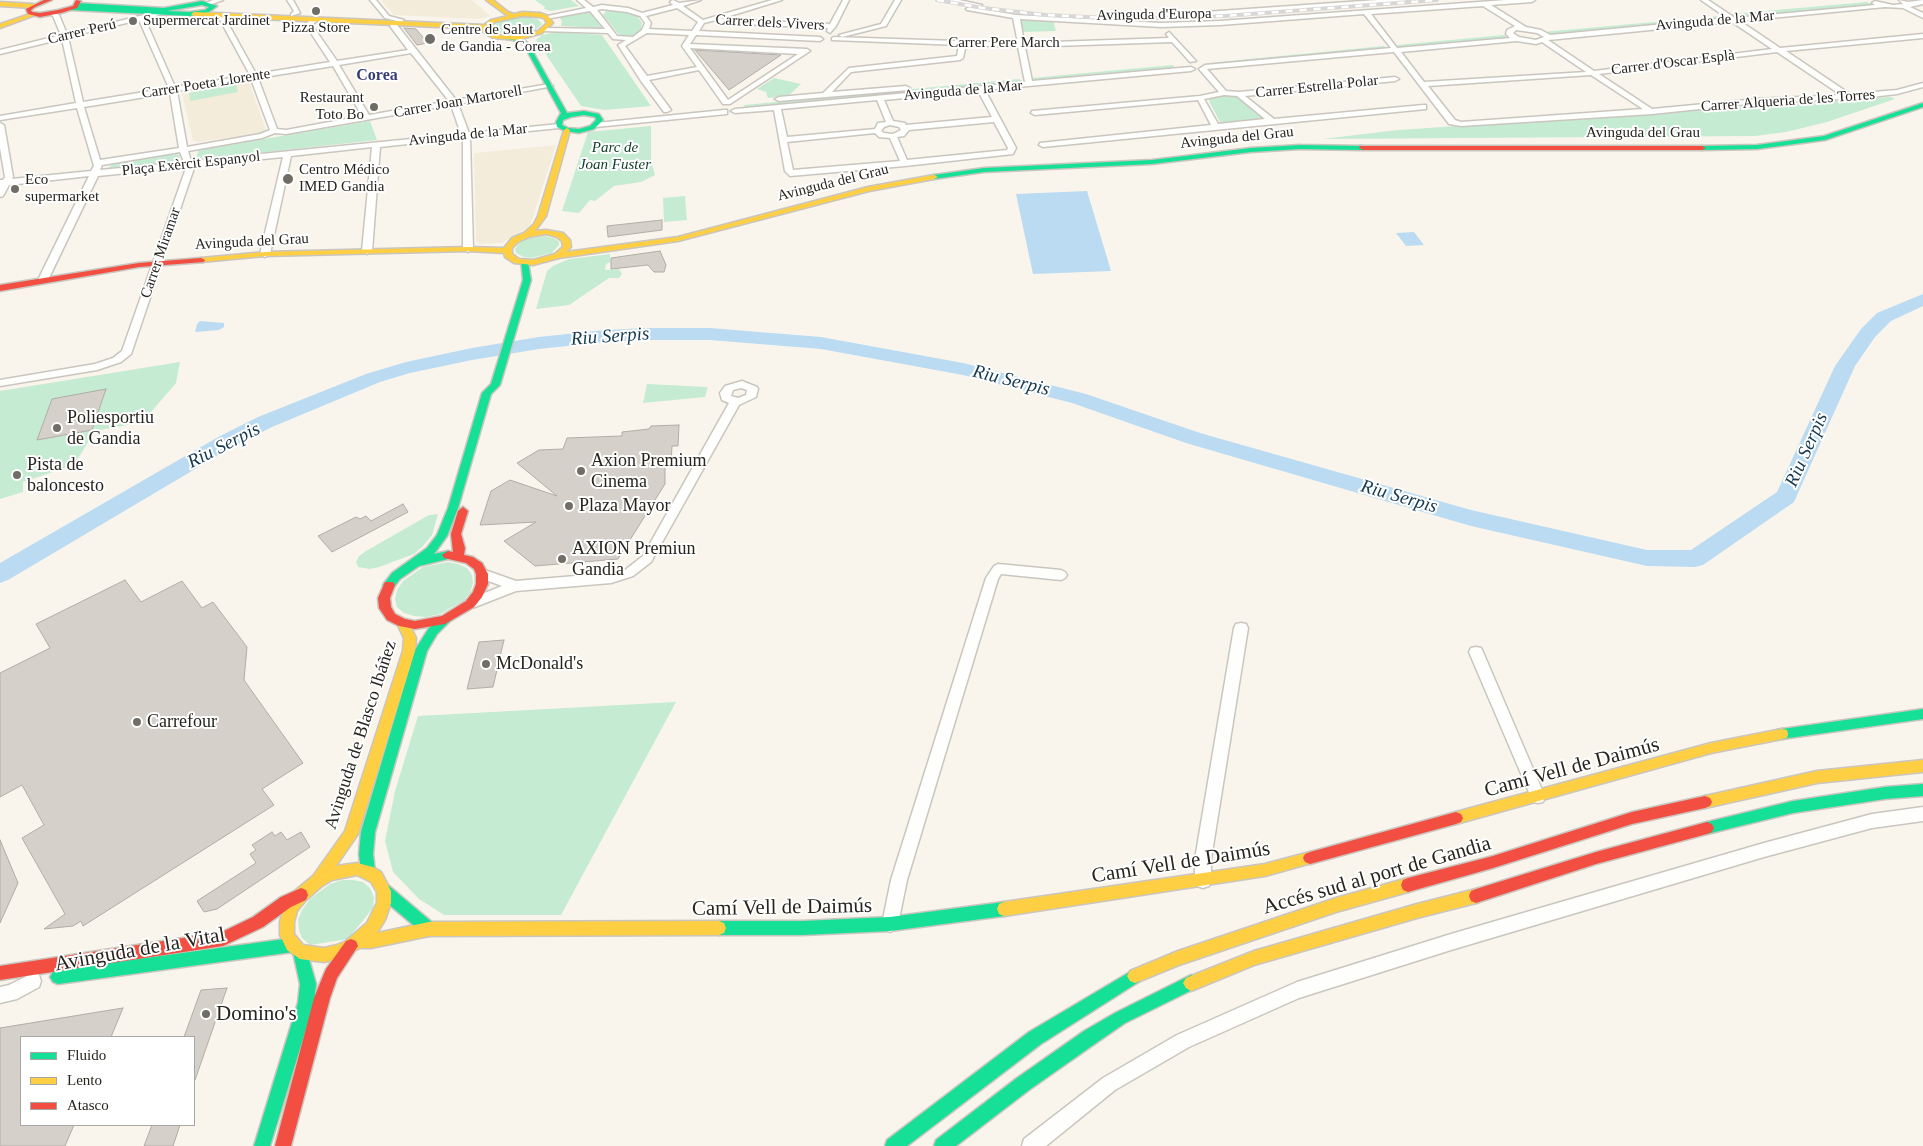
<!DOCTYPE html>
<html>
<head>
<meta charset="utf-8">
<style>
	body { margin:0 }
	#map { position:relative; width:1923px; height:1146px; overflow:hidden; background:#f9f5ec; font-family:Georgia,serif }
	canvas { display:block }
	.legend { position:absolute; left:20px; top:1036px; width:175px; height:90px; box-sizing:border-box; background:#fff; border:1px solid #a9a7a5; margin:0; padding:6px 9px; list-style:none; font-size:15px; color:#27241e }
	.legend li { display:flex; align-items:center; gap:10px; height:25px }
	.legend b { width:25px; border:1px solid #a9a7a5 }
</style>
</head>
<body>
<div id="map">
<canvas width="1923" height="1146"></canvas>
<ul class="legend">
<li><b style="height:6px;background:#16e098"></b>Fluido</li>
<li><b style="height:6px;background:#ffcf43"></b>Lento</li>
<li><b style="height:6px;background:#f24e42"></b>Atasco</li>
</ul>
</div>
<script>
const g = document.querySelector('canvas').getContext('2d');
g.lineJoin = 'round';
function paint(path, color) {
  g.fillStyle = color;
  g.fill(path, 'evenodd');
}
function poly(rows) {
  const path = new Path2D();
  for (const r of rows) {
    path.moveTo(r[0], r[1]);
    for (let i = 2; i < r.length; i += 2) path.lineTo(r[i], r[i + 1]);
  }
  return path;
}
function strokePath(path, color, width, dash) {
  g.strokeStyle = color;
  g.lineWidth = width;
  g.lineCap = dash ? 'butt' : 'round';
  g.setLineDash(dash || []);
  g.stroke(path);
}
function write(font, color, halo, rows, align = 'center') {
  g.font = font + ' Georgia,serif';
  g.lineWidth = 4;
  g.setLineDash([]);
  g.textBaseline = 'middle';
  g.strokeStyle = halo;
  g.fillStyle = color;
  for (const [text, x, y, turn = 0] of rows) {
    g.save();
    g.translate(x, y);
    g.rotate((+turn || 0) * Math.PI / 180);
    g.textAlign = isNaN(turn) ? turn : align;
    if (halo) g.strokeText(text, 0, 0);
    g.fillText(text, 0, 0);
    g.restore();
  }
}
paint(poly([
	[381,0,472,0,490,16,478,19,394,15],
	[246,81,249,82,266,130,261,133,199,142,193,141,182,93,186,90],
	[556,145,531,223,527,228,502,243,480,244,476,241,474,153]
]), '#f4ecdb');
paint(poly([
	[535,0,571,0,579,6,551,11,544,9,545,7],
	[1867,2,1874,5,1736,18,1731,14],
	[612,10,629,12,637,16,642,23,641,29,633,36,620,36,603,15,606,11],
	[584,11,589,11,602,28,561,26,562,21,559,17],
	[520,16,538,19,542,24,536,30,522,34,507,35,493,30,493,27,499,21],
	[1721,16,1725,19,1549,35,1543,32],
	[1021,18,1053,20,1056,31,1021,32],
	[556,32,602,35,651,106,604,110,581,106,536,40,542,35],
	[1504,35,1508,38,1401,49,1397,45],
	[1384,46,1388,50,1211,66,1208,63],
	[1173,65,1176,69,1030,83,1031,78],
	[774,78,801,84,788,96,768,98,766,92,757,89],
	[1019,79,1024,82,748,109,745,107,744,105],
	[236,84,238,92,190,101,189,93],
	[1222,95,1234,95,1265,119,1265,121,1228,125,1220,122,1209,101,1210,97],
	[1891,97,1895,99,1827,122,1786,132,1755,136,1322,139,1398,130],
	[370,121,377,140,195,160,199,150],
	[651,126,651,160,655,175,641,182,614,186,595,201,590,200,579,213,562,211,588,132],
	[175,154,180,155,179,159,173,163,109,169,109,167,113,164],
	[685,196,687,220,664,222,663,198],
	[545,236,556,239,559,242,559,245,552,253,531,258,524,257,516,253,515,249,520,242,525,239],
	[610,254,610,262,606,264,605,270,619,269,622,274,619,278,609,278,569,305,536,309,547,271,553,266,569,259],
	[180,362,176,383,145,419,133,424,95,431,74,465,23,482,23,492,0,499,0,391],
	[647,384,707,387,708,387,705,397,643,403],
	[438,514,432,535,423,546,414,554,379,567,370,569,358,567,356,562,359,556,366,551,429,515],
	[448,562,458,564,467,568,472,575,473,583,470,593,463,601,440,614,426,617,414,616,404,613,397,607,395,599,397,590,403,581,423,567],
	[676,702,561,915,444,915,419,899,393,872,385,841,395,791,418,716],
	[342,880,353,880,363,882,370,888,374,897,373,908,348,939,310,945,302,938,299,930,298,920,302,910,310,899,330,884]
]), '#c6ebd3');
paint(poly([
	[1087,191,1111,271,1033,274,1016,194],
	[1414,232,1424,245,1406,246,1396,233],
	[200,321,224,323,224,327,219,330,195,332,197,324]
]), '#bbdbf2');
paint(poly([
	[1923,294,1923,306,1891,321,1875,337,1855,366,1794,502,1703,565,1695,567,1647,566,1471,526,1186,443,1072,403,963,375,821,349,710,340,648,340,605,342,539,349,472,360,410,373,380,382,272,427,234,446,8,580,0,583,0,563,220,436,258,417,366,374,406,362,472,348,539,337,605,330,648,328,710,328,821,337,963,363,1086,394,1200,433,1471,510,1647,550,1691,550,1777,492,1835,366,1861,329,1877,313,1923,294]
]), '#bbdbf2');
const building = poly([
	[404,28,416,29,428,43,417,45,404,28],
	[695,50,781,55,729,90,695,50],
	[662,220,662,230,608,237,607,226,662,220],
	[660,251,666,265,664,272,654,272,648,265,611,269,611,258,660,251],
	[106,389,92,430,37,440,52,399,106,389],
	[679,425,678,446,672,446,671,464,665,465,665,484,618,559,535,566,504,541,536,522,480,525,491,491,510,480,557,496,517,463,539,450,563,449,567,438,622,436,622,432,649,429,651,426,679,425],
	[403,504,408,512,332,552,318,536,356,517,360,519,366,516,371,521,403,504],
	[125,580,141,602,182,581,202,608,213,602,247,647,244,680,303,763,262,789,274,805,83,926,81,921,73,926,44,929,65,914,22,838,44,825,22,785,0,797,0,673,50,648,36,624,125,580],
	[504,640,493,687,467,689,479,642,504,640],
	[272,832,275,836,281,832,287,840,301,832,310,847,217,909,204,912,197,901,256,863,250,854,256,850,252,845,272,832],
	[0,840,18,883,0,923,0,840],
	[227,988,195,1080,194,1080,194,1037,184,1037,201,990,227,988],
	[123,1008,111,1037,21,1037,21,1125,74,1125,65,1146,0,1146,0,1028,123,1008],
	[152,1125,180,1125,173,1146,144,1146,152,1125]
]);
paint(building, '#d5d1ca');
strokePath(building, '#b0ada6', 1);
const street = poly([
	[213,0,223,0,209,5,206,3,213,0],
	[287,0,293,0,300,13,291,16,291,14,294,11,287,0],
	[370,0,376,0,389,16,404,20,401,22,385,18,370,0],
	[577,0,584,0,593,7,602,5,628,8,642,13,673,5,670,2,673,0,679,3,701,0,683,6,703,20,772,0,782,0,720,19,830,24,843,0,849,0,836,26,830,33,827,31,828,28,719,23,716,20,704,23,699,31,820,37,823,39,820,41,696,35,690,44,807,49,810,51,730,104,723,104,699,70,649,80,671,110,667,112,664,112,641,81,618,45,626,40,613,39,608,33,543,31,543,29,545,28,605,29,590,11,546,19,543,17,586,8,577,0],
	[677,8,698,22,692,31,649,29,651,23,646,16,677,8],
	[602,9,627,12,640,16,645,23,642,30,633,37,617,36,597,10,602,9],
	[647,33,689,35,682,46,697,67,647,76,625,46,647,33],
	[690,48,798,54,728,100,690,48],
	[895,0,901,0,886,26,842,37,839,35,881,24,895,0],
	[944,0,959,0,982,5,979,7,944,0],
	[1377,0,1407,0,1404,2,1176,18,1173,16,1176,14,1377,0],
	[1506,0,1535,0,1532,2,1491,5,1526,27,1541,30,1550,35,1727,18,1701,0,1708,0,1735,18,1875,5,1872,3,1875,1,1893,5,1903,4,1899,0,1908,2,1923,0,1923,4,1910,7,1923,13,1923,18,1903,8,1885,7,1740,21,1780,48,1923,34,1923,38,1786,51,1850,94,1897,90,1923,83,1923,87,1897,94,1863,98,1757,103,1652,114,1461,126,1449,124,1394,52,1207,69,1226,91,1239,92,1395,77,1399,79,1395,81,1245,96,1274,119,1423,105,1426,105,1426,109,1043,147,1039,145,1040,143,1211,125,1198,100,1035,115,1031,113,1032,111,1200,96,1219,92,1199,69,1205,65,1391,48,1364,14,1220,25,1161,27,1020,19,1024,43,1169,38,1166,34,1169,32,1196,61,1190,62,1172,42,1025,47,1032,81,1191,67,1195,69,1191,71,985,90,1016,148,1013,154,905,166,790,176,785,171,774,110,735,113,731,111,735,109,1025,82,1018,47,966,45,963,58,960,60,851,72,832,92,906,86,910,88,909,90,779,101,775,99,779,97,823,93,849,68,957,56,959,45,832,40,832,38,834,37,1018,43,1013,18,967,10,966,9,969,7,1016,15,1161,23,1220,21,1506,0],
	[1483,6,1515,26,1507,30,1506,34,1510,38,1397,48,1371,14,1483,6],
	[1732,22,1772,49,1594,71,1548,40,1732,22],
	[1516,30,1537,33,1544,37,1536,40,1519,37,1513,33,1516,30],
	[1517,41,1536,44,1542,42,1586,72,1424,82,1401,52,1517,41],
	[1777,52,1841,95,1757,99,1652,109,1599,74,1777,52],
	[1591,75,1643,109,1461,122,1455,120,1428,86,1591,75],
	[978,91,992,117,906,125,905,123,893,121,884,100,978,91],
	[1224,95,1237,96,1265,119,1218,124,1204,99,1224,95],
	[877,100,886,122,878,123,875,129,787,137,781,109,877,100],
	[994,122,1008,148,1007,150,907,160,897,137,904,136,909,130,994,122],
	[890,125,899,127,901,130,893,134,884,133,881,131,884,127,890,125],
	[875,133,879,137,890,138,900,161,793,170,787,142,875,133],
	[164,10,167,12,166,13,145,19,175,87,250,75,219,18,222,14,227,15,225,18,256,74,330,62,305,24,314,18,319,19,312,25,337,61,408,50,390,26,394,21,456,100,549,84,553,86,458,104,469,133,559,124,563,126,559,128,470,137,473,249,468,252,463,249,463,138,380,147,372,251,367,254,362,251,372,147,291,156,270,254,265,257,260,254,283,157,193,166,194,168,131,354,121,362,97,370,0,386,0,380,95,364,113,358,122,351,186,168,185,167,98,176,48,280,43,283,40,282,38,280,89,176,9,185,3,196,0,197,0,180,3,180,5,177,0,148,0,123,4,125,13,177,12,179,91,171,94,166,77,108,0,120,0,116,76,103,62,39,0,54,0,50,61,35,53,16,50,14,53,12,59,15,67,34,164,10],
	[139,20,169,88,83,102,68,37,139,20],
	[411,53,449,101,369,115,339,65,411,53],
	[333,66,362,116,286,130,277,129,258,78,333,66],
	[251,79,270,130,260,134,187,147,177,91,251,79],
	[170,93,179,148,100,160,84,107,170,93],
	[451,105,461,134,191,161,188,151,262,138,275,133,286,134,451,105],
	[180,152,184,162,100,170,102,165,180,152],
	[724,110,727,110,727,114,596,127,592,125,596,123,724,110],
	[742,381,757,387,758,389,756,397,739,405,651,562,633,576,611,583,516,591,475,607,465,607,464,604,465,601,502,586,478,577,476,574,478,571,482,569,516,581,611,573,625,570,643,556,729,403,722,400,720,393,725,386,742,381],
	[741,388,747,390,746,395,738,398,731,396,733,390,741,388],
	[998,564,1061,570,1065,572,1067,575,1065,578,1061,580,1001,574,998,579,907,880,898,924,896,929,890,932,884,929,882,924,891,880,986,578,994,566,998,564],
	[1241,623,1246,624,1248,628,1211,859,1211,881,1209,886,1203,888,1197,886,1195,881,1195,859,1234,628,1236,624,1241,623],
	[1476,647,1481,648,1483,652,1545,797,1543,802,1538,803,1533,802,1531,797,1469,652,1471,648,1476,647],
	[1923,807,1923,821,1872,828,1764,857,1451,950,1299,998,1189,1047,1115,1090,1046,1146,1022,1146,1024,1139,1103,1078,1177,1035,1297,982,1451,934,1764,843,1872,814,1923,807],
	[33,973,39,975,41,981,39,987,17,999,0,1003,0,987,9,985,33,973]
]);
const fast = poly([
	[202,1,217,6,209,12,190,16,71,10,68,8,76,7,74,5,77,3,164,8,202,1],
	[202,5,209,7,205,10,190,12,167,11,202,5],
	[509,36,522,39,528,43,567,113,584,111,599,114,603,120,594,129,579,133,565,131,557,127,556,122,561,113,524,45,518,41,507,39,506,38,509,36],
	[584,115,595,117,596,120,590,126,579,129,568,128,562,125,563,120,571,117,584,115],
	[1923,103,1923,107,1825,140,1757,149,1702,150,1698,148,1702,146,1757,145,1824,136,1923,103],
	[1300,145,1363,146,1367,148,1363,150,1300,149,1251,152,1152,164,984,172,934,179,930,177,934,175,984,168,1152,160,1251,148,1300,145],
	[521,260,524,260,528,262,531,280,500,385,491,394,458,508,447,536,434,554,448,551,454,555,452,558,419,566,400,579,393,588,385,588,383,585,392,573,427,548,437,535,448,508,482,393,491,384,523,280,521,260],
	[445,616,449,617,451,620,437,634,427,651,375,832,373,854,375,872,373,877,368,878,363,877,361,872,359,854,361,832,415,650,429,628,441,617,445,616],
	[1923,709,1923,719,1782,739,1777,738,1776,734,1777,730,1782,729,1923,709],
	[1923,784,1923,796,1885,799,1793,813,1707,834,1702,832,1700,828,1702,824,1707,822,1793,801,1885,787,1923,784],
	[384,884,389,886,434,924,436,929,434,934,429,936,424,934,379,896,377,891,379,886,384,884],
	[1004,902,1009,904,1011,909,1009,914,1004,916,890,931,802,935,719,935,714,933,712,928,714,923,719,921,802,921,890,917,1004,902],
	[292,938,297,940,299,945,305,947,307,952,316,984,314,1003,270,1146,254,1146,298,1003,300,984,293,952,58,984,53,982,50,977,53,972,58,970,292,938],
	[1135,969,1140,971,1143,976,1140,981,1041,1044,907,1146,885,1146,887,1140,1029,1032,1135,969],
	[1191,975,1196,978,1199,983,1196,988,1125,1023,1096,1043,1029,1090,956,1146,934,1146,936,1140,1017,1078,1084,1031,1115,1013,1191,975]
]);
const slow = poly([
	[486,0,493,0,508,12,514,14,522,12,540,13,548,16,553,23,542,33,518,40,493,38,483,32,482,29,194,16,191,14,194,12,484,25,491,20,508,16,486,0],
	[522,16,539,17,544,18,547,23,538,31,518,36,496,35,488,30,488,28,495,22,522,16],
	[0,2,33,4,36,6,33,8,0,6,0,2],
	[33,13,38,14,0,28,0,24,33,13],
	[567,128,570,130,546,216,535,231,546,230,563,233,570,240,571,247,566,252,678,237,868,187,934,175,938,177,934,179,869,191,678,241,559,258,533,265,514,263,505,257,504,253,468,251,265,256,201,262,197,260,201,258,265,252,468,247,504,248,512,238,524,233,534,224,538,216,564,130,567,128],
	[546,234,557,237,562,241,563,247,555,254,533,260,519,259,512,254,512,248,518,242,529,237,546,234],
	[403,619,407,620,416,638,415,651,358,834,336,866,357,863,373,867,381,872,391,891,391,903,385,920,377,933,429,922,719,921,724,923,726,928,724,933,719,935,429,936,371,948,360,948,338,959,324,962,300,959,287,950,280,935,280,922,284,908,296,890,313,876,345,831,403,651,404,638,397,623,399,620,403,619],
	[357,875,371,882,377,892,377,903,367,923,346,941,337,945,324,948,303,945,294,934,294,922,297,911,306,900,322,886,332,880,357,875],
	[1782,729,1787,730,1788,734,1787,738,1782,739,1711,753,1456,824,1451,822,1449,818,1451,814,1456,812,1711,743,1782,729],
	[1923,760,1923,772,1817,783,1705,808,1700,806,1698,802,1700,798,1705,796,1817,771,1923,760],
	[1310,852,1315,854,1317,858,1315,862,1265,876,1004,916,999,914,997,909,999,904,1004,902,1265,864,1310,852],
	[1408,878,1413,880,1415,885,1413,890,1408,892,1336,912,1179,965,1135,983,1130,981,1127,976,1130,971,1178,951,1336,898,1408,878],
	[1476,889,1481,891,1483,896,1481,901,1476,903,1417,918,1254,965,1191,991,1186,988,1183,983,1186,978,1254,951,1417,904,1476,889]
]);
const jam = poly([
	[44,0,52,0,35,7,31,10,32,12,40,13,58,10,73,6,76,0,81,1,77,8,61,13,40,17,28,14,26,9,44,0],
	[1360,146,1702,146,1706,148,1702,150,1363,150,1359,148,1360,146],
	[201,258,205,260,204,262,139,267,0,291,0,285,139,263,201,258],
	[463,507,468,511,461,534,465,548,464,555,473,557,482,563,488,574,488,584,482,597,474,607,445,624,415,629,399,626,387,620,379,608,378,598,385,582,393,582,395,585,390,598,391,607,395,614,405,619,415,621,442,616,466,601,473,592,476,584,476,574,474,569,466,563,444,558,442,555,448,551,453,552,451,534,458,511,463,507],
	[1705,796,1710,798,1712,802,1710,806,1705,808,1632,824,1493,868,1408,892,1403,890,1401,885,1403,880,1408,878,1493,856,1632,812,1705,796],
	[1456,812,1461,814,1463,818,1461,822,1456,824,1310,864,1305,862,1303,858,1305,854,1310,852,1456,812],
	[1707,822,1712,824,1714,828,1712,832,1707,834,1596,864,1476,903,1471,901,1469,896,1471,891,1476,889,1596,852,1707,822],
	[301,888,306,890,308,895,306,900,291,907,263,927,223,946,0,980,0,966,222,932,253,917,281,897,301,888],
	[351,939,356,941,358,946,337,978,330,998,291,1146,275,1146,314,998,326,969,346,941,351,939]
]);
strokePath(street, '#cac6bf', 3);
strokePath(fast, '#cac6bf', 3);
strokePath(slow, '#cac6bf', 3);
strokePath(jam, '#cac6bf', 3);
paint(street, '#fefefc');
paint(fast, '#16e098');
paint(slow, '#ffcf43');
paint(jam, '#f24e42');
const rail = poly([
	[937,0,983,8,1046,15,1129,19,1224,16,1437,0]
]);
strokePath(rail, '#d9d7d5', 4);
strokePath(rail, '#fff', 2.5, [7]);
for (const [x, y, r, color] of [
	[316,11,5,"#706d66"],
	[133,21,5,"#706d66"],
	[430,39,6,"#706d66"],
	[374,107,5,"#706d66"],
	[288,179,6,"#706d66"],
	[15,189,5,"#706d66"],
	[57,428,5,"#706d66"],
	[581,471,5,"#706d66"],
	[17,475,5,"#706d66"],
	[569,506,5,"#706d66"],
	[562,559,5,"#706d66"],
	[486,664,5,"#706d66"],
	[137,722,5,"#706d66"],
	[206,1014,5,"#706d66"]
]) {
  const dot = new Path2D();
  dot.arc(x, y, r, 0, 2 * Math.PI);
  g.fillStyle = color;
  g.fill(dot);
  strokePath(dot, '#fff', 2);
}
write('15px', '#27241e', '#fff', [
	["Avinguda d'Europa",1154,15,-1],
	["Avinguda de la Mar",1715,21,-5],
	["Carrer dels Vivers",770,23,3],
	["Carrer Perú",82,32,-13],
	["Carrer Pere March",1004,43],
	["Carrer d'Oscar Esplà",1673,63,-7],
	["Carrer Poeta Llorente",206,84,-9],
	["Carrer Estrella Polar",1317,87,-6],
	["Avinguda de la Mar",963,91,-5],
	["Carrer Alqueria de les Torres",1788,101,-4],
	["Carrer Joan Martorell",458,102,-10],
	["Avinguda del Grau",1643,133],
	["Avinguda de la Mar",468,135,-6],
	["Avinguda del Grau",1237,138,-6],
	["Plaça Exèrcit Espanyol",191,164,-6],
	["Avinguda del Grau",833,183,-14],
	["Avinguda del Grau",252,242,-3],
	["Carrer Miramar",161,253,-71]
]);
write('15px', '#27241e', '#fff', [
	["Supermercat Jardinet",143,21],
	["Pizza Store",316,28,"center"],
	["Centre de Salut",441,30],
	["de Gandia - Corea",441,47],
	["Restaurant",364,98,"right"],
	["Toto Bo",364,115,"right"],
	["Centro Médico",299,170],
	["IMED Gandia",299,187],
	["Eco",25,180],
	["supermarket",25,197]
], 'left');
write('italic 15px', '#0f3c29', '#fff', [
	["Parc de",615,148],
	["Joan Fuster",615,165]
]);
write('bold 16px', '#373c77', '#fff', [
	["Corea",377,76]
]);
write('18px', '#27241e', '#fff', [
	["Poliesportiu",67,418],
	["de Gandia",67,439],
	["Axion Premium",591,461],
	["Cinema",591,482],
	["Pista de",27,465],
	["baloncesto",27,486],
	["Plaza Mayor",579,506],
	["AXION Premiun",572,549],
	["Gandia",572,570],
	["McDonald's",496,664],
	["Carrefour",147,722]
], 'left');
write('18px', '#27241e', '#fff', [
	["Avinguda de Blasco Ibáñez",361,735,-72]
]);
write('italic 19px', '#153951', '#fff', [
	["Riu Serpis",610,337,-4],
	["Riu Serpis",1011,381,14],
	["Riu Serpis",224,446,-27],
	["Riu Serpis",1807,450,-66],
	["Riu Serpis",1399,497,16]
]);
write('21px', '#27241e', '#fff', [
	["Camí Vell de Daimús",1572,768,-15],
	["Camí Vell de Daimús",1181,863,-9],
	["Accés sud al port de Gandia",1377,876,-16],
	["Camí Vell de Daimús",782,908,-1],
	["Avinguda de la Vital",140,950,-10]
]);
write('21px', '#27241e', '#fff', [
	["Domino's",216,1014]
], 'left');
</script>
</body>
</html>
